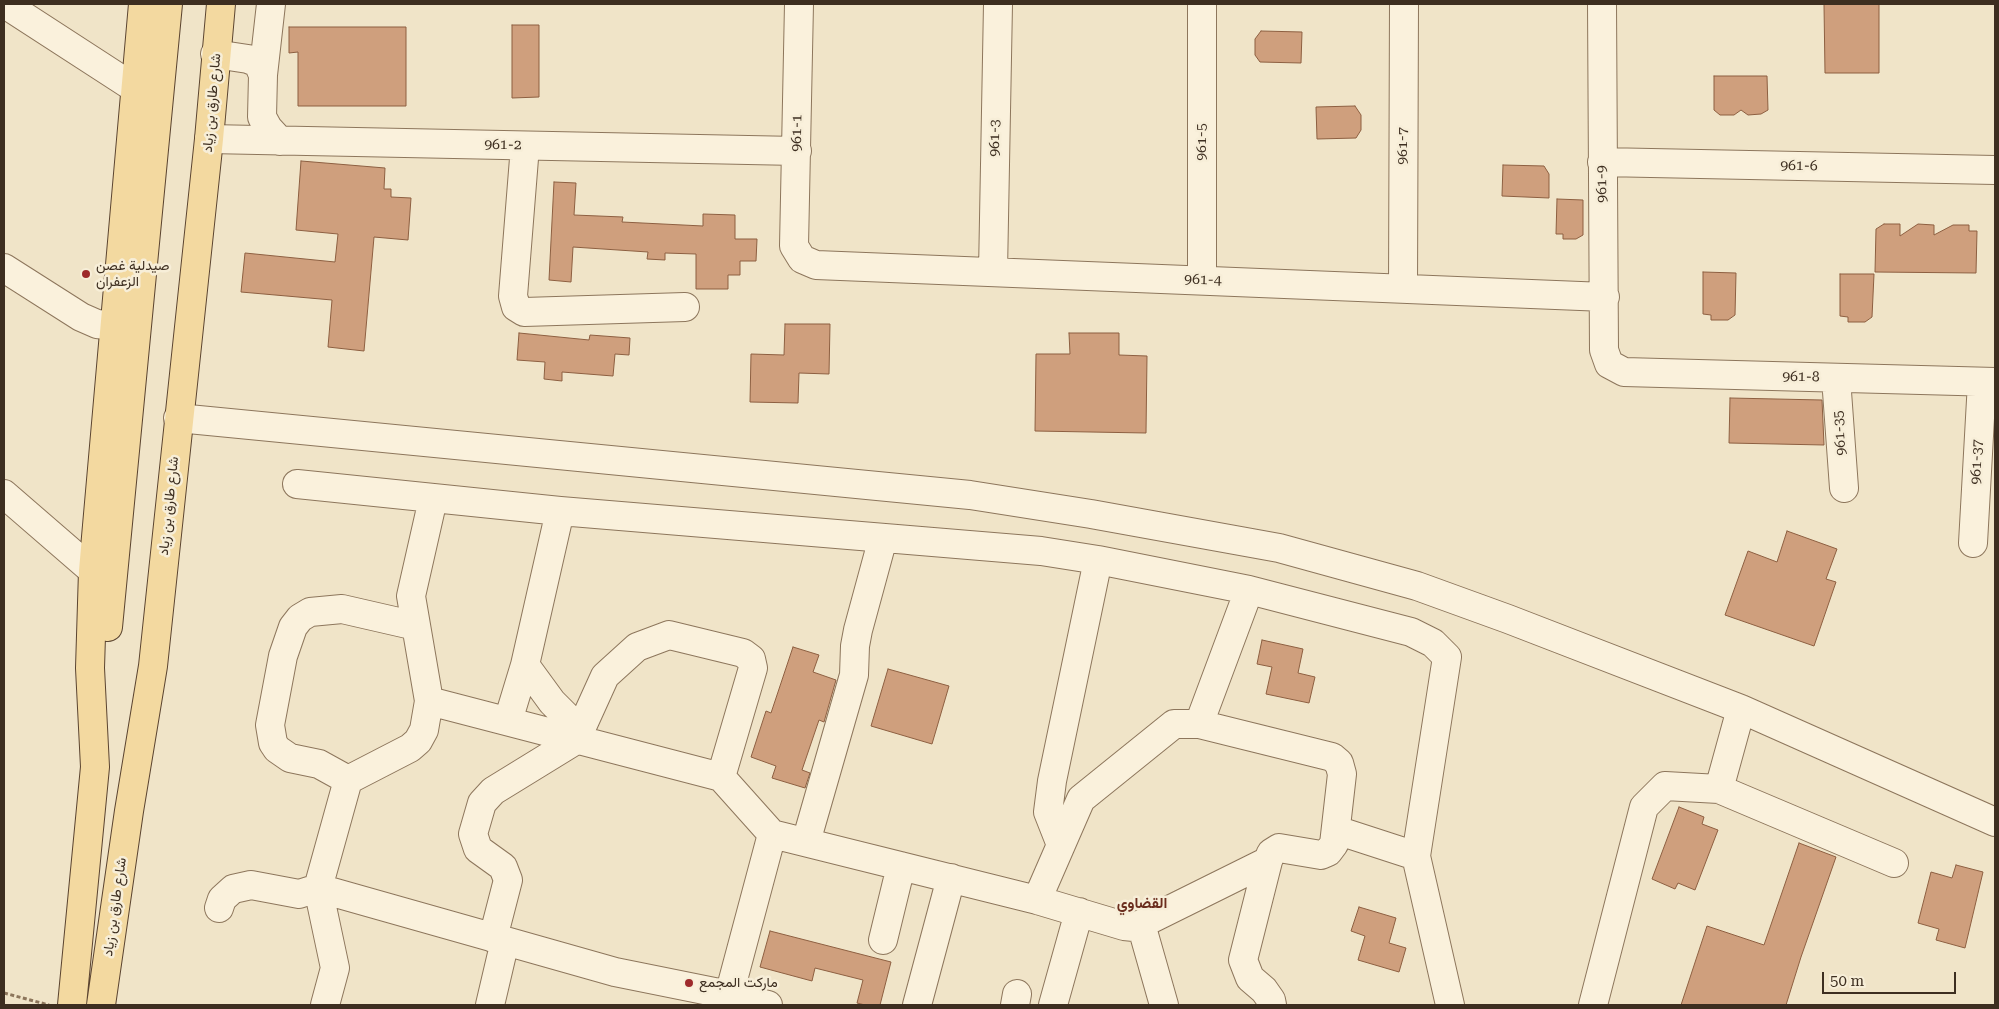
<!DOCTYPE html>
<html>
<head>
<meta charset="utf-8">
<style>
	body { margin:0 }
	#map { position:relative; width:1999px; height:1009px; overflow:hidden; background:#f0e4c8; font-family:"Roboto Serif",serif }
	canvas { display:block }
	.frame { position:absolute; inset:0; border:5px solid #3d2e20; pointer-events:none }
	.scale { position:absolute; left:1822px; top:972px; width:134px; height:22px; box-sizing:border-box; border:2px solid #3d2e20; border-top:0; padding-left:6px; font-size:15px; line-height:18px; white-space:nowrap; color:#3d2e20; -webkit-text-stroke:4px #f7eed8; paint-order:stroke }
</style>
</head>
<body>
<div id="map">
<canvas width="1999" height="1009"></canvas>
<div class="frame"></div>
<div class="scale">50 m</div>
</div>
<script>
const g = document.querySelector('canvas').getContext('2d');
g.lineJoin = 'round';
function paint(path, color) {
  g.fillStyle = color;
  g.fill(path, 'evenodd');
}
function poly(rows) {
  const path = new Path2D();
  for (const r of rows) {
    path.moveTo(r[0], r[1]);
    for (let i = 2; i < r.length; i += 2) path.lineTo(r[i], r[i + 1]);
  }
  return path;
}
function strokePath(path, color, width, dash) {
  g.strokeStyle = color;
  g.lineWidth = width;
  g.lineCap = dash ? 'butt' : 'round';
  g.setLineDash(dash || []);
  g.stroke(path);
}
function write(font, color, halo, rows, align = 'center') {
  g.font = font + ' "Roboto Serif",Vazirmatn,serif';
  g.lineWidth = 5;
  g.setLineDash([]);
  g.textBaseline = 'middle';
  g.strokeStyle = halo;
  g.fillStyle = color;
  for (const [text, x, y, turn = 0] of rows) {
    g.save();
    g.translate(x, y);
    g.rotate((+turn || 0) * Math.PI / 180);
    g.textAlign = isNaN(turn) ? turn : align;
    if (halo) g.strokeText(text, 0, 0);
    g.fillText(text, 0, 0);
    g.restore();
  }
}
const building = poly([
	[1824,4,1879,4,1879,73,1825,73,1824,4],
	[512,25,539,25,539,97,512,98,512,25],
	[289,27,406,27,406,106,298,106,298,52,289,53,289,27],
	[1261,31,1302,32,1301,63,1260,62,1255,55,1255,39,1261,31],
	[1714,76,1767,76,1768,110,1761,114,1748,115,1741,110,1734,115,1720,115,1714,110,1714,76],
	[1355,106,1361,115,1361,130,1356,138,1317,139,1316,107,1355,106],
	[301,161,385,168,384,189,391,189,391,197,411,198,408,240,374,237,364,351,328,347,332,300,241,292,245,253,335,262,338,234,296,230,301,161],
	[1503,165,1544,166,1549,174,1549,198,1502,196,1503,165],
	[554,182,576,183,574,215,623,217,622,222,703,226,703,214,735,215,735,239,757,239,756,261,740,261,740,275,728,275,728,289,696,289,696,254,665,253,665,260,647,259,648,252,573,247,571,282,549,280,554,182],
	[1557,199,1583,200,1583,235,1576,239,1563,239,1563,234,1556,234,1557,199],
	[1884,224,1900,224,1900,236,1918,224,1934,225,1934,235,1953,225,1969,225,1969,231,1977,231,1976,273,1875,272,1876,229,1884,224],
	[1703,272,1736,273,1735,315,1728,320,1711,320,1711,315,1703,314,1703,272],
	[1840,274,1874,274,1872,317,1865,322,1848,322,1848,317,1840,316,1840,274],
	[785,324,830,324,829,374,799,373,798,403,750,402,751,354,784,355,785,324],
	[519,333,589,340,590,335,630,338,629,355,615,354,613,376,562,372,562,381,544,379,545,362,517,360,519,333],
	[1069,333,1119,333,1119,355,1147,356,1146,433,1035,431,1036,354,1070,354,1069,333],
	[1730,398,1822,400,1824,445,1729,443,1730,398],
	[1787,531,1837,549,1826,579,1836,582,1814,646,1725,615,1748,551,1777,562,1787,531],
	[1262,640,1303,649,1298,673,1315,677,1309,703,1266,694,1272,667,1257,664,1262,640],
	[793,647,819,655,813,672,836,680,824,722,819,720,802,770,810,773,805,788,772,778,776,766,751,757,766,711,771,713,793,647],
	[888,669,949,686,932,744,871,726,888,669],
	[1679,807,1704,817,1702,824,1718,830,1695,890,1678,883,1675,889,1652,879,1679,807],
	[1799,843,1836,857,1801,957,1786,1005,1681,1005,1707,926,1764,945,1799,843],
	[1956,865,1983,872,1965,948,1936,940,1939,929,1918,923,1931,872,1952,878,1956,865],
	[1359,907,1396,918,1389,943,1406,948,1399,972,1358,960,1365,936,1351,931,1359,907],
	[770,931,891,962,880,1005,865,1005,857,1003,863,980,815,968,812,981,760,967,770,931]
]);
paint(building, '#cf9f7d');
strokePath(building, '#8d5f41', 1);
const minor = poly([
	[5,4,136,89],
	[271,4,263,75,262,117,268,128,280,141],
	[799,4,794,246,802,259,816,265,1605,297],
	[1602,4,1604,350,1609,364,1624,372,1995,382],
	[215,54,248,59,258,63,263,75],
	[209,139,797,151],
	[525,146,513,296,516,307,524,312,685,307],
	[1602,162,1995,170],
	[4,268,81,317,97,324,114,326],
	[993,272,998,4],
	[1202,280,1202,4],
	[1403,288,1404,4],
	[1836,378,1844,488],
	[178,418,970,495,1091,514,1279,548,1417,586,1508,619,1741,709,1995,822],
	[297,484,560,511,1041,551,1098,560,1249,590,1411,632,1433,643,1447,657,1416,856,1450,1005],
	[4,494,93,571],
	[1973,543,1982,382],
	[525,665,552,702,565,715,578,737],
	[429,701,721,777,772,834,1037,900,1124,926,1134,927,1141,924,1268,861],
	[508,721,525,665,560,511],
	[1199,724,1332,757,1339,763,1342,774,1334,844,1328,852,1321,855,1279,848,1271,853,1268,861,1243,960,1250,978,1264,990,1271,1000,1272,1005],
	[348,780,319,764,290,758,277,749,273,743,270,725,283,656,293,627,300,618,310,612,342,609,416,626],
	[1719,789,1741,709],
	[1336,830,1416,856],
	[806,842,854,675,855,646,858,630,883,538],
	[1061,845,1048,812,1052,781,1098,560],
	[1037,900,1081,799,1174,724,1199,724,1249,590],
	[219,908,222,899,233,889,251,885,299,894,318,888,615,972,729,995,768,1005],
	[1141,924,1164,1005],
	[493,938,508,880,503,867,478,849,473,834,482,803,493,791,576,740,605,676,637,647,669,635,743,653,751,659,753,668,721,777],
	[883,940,901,866],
	[729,995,772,834],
	[325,1005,335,968,318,888,348,780,410,748,418,741,424,730,429,701,411,596,433,499],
	[490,1005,505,941],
	[917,1005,951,878],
	[1015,1005,1017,994],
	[1053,1005,1079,912],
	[1593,1005,1644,807,1665,786,1719,789,1894,863]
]);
const major = poly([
	[108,627,168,4],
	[72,1005,95,767,90,668,93,571,143,4],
	[101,1005,129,811,153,666,209,139,221,4]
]);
strokePath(minor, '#8d765c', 30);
strokePath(major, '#5b4430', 30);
strokePath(poly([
	[4,993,49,1005]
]), '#8d765c', 3, [4, 2.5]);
strokePath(minor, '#faf1dc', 28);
strokePath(major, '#f3d9a0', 28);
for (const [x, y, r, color] of [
	[86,274,5,"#9e2a2b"],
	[689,983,5,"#9e2a2b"]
]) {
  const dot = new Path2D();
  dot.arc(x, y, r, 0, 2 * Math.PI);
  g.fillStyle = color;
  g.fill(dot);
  strokePath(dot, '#f7eed8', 2);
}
write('14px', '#3d2e20', '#f7eed8', [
	["شارع طارق بن زياد",212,103,-85],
	["961-1",797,133,-89],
	["961-3",995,138,-89],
	["961-5",1202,142,-90],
	["961-2",503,145,1],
	["961-7",1403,146,-90],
	["961-6",1799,166,1],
	["961-9",1602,184,-91],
	["961-4",1203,280,2],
	["961-8",1801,377,1],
	["961-35",1840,433,-94],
	["961-37",1977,462,-87],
	["شارع طارق بن زياد",169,506,-84],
	["شارع طارق بن زياد",115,907,-82]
]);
write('14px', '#3d2e20', '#f7eed8', [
	["صيدلية غصن",96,266],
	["الزعفران",96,282],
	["ماركت المجمع",699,983]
], 'left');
write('bold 15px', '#6b2e1e', '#f7eed8', [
	["القضاوي",1142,904]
]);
</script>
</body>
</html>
